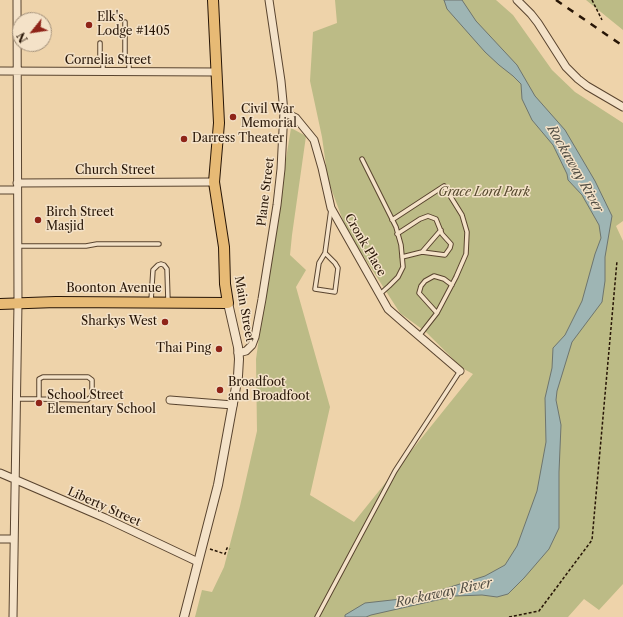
<!DOCTYPE html>
<html>
<head>
<meta charset="utf-8">
<style>
	body { margin:0 }
	#map { position:relative; width:623px; height:617px; overflow:hidden; background:#eed3aa; font-family:"Libre Caslon Text",serif }
	canvas { display:block }
	.north { position:absolute; left:12px; top:12px; width:40px; height:40px; box-sizing:border-box; background:#f4e2c8; border:1px solid #a2907a; border-radius:50%; rotate:240deg; font-size:11px; font-weight:700; line-height:16px; text-align:center; color:#271506 }
	.north::after { content:''; display:block; margin:auto; width:14px; height:18px; background:#8f2418; clip-path:polygon(50% 0,100% 100%,50% 72%,0 100%) }
</style>
</head>
<body>
<div id="map">
<canvas width="623" height="617"></canvas>
<div class="north">N</div>
</div>
<script>
const g = document.querySelector('canvas').getContext('2d');
g.lineJoin = 'round';
function paint(path, color) {
  g.fillStyle = color;
  g.fill(path, 'evenodd');
}
function poly(rows) {
  const path = new Path2D();
  for (const r of rows) {
    path.moveTo(r[0], r[1]);
    for (let i = 2; i < r.length; i += 2) path.lineTo(r[i], r[i + 1]);
  }
  return path;
}
function strokePath(path, color, width, dash) {
  g.strokeStyle = color;
  g.lineWidth = width;
  g.lineCap = dash ? 'butt' : 'round';
  g.setLineDash(dash || []);
  g.stroke(path);
}
function write(font, color, halo, rows, align = 'center') {
  g.font = font + ' "Libre Caslon Text",serif';
  g.lineWidth = 3;
  g.setLineDash([]);
  g.textBaseline = 'middle';
  g.strokeStyle = halo;
  g.fillStyle = color;
  for (const [text, x, y, turn = 0] of rows) {
    g.save();
    g.translate(x, y);
    g.rotate((+turn || 0) * Math.PI / 180);
    g.textAlign = isNaN(turn) ? turn : align;
    if (halo) g.strokeText(text, 0, 0);
    g.fillText(text, 0, 0);
    g.restore();
  }
}
paint(poly([
	[335,0,496,0,513,15,552,70,575,92,623,123,623,221,616,226,623,241,623,584,599,610,584,599,568,617,195,617,202,590,212,592,224,567,240,506,257,431,256,359,273,239,291,128,306,136,292,235,290,255,306,270,296,287,330,407,310,495,354,522,473,374,462,368,426,332,400,313,346,229,328,180,322,137,310,81,313,32,337,23],
	[586,0,623,0,623,30]
]), '#bcbb86');
const water = poly([
	[444,0,462,0,476,21,517,65,535,96,565,130,595,181,612,216,605,257,605,281,602,302,572,342,557,391,556,400,561,425,559,472,559,528,549,549,524,578,508,594,497,597,482,595,455,596,371,615,366,617,345,617,345,615,365,603,419,597,485,576,505,565,517,546,537,491,546,442,545,398,552,368,553,348,565,335,582,301,595,254,601,238,599,225,582,195,568,180,567,174,553,145,532,120,522,99,521,84,513,76,499,65,485,52,447,9,444,0]
]);
paint(water, '#9eb5b4');
strokePath(water, '#6e756e', 1);
const service = poly([
	[125,22,125,57,129,62,129,72],
	[100,43,100,56,103,61,103,72],
	[362,159,396,227,401,245,403,267,398,277,389,286,380,294],
	[392,220,444,186,462,215,467,232,466,254,456,277,437,313,419,336],
	[397,234,420,219,428,216,436,219,442,234,451,244,450,248,445,255,422,252,402,257],
	[17,246,86,246,97,244,159,244],
	[422,252,441,230],
	[325,253,335,263,338,268,335,292,315,289,319,263,325,253,331,209],
	[151,301,153,270,158,265,161,264,164,265,167,269,168,301],
	[437,313,419,293,421,286,425,281,434,276,444,279,452,285],
	[16,399,39,399,87,400,92,396,92,380,88,377,43,377,39,379,39,399],
	[317,617,395,471,460,371]
]);
const minor = poly([
	[517,0,531,14,538,23,566,67,578,79,587,86,623,107],
	[0,71,217,72],
	[284,112,296,118,314,140,322,168,331,208,388,309,404,323,460,371],
	[17,183,214,182],
	[0,190,17,190],
	[238,353,246,351,252,345,255,337,262,299,277,205,281,169,283,130,284,112,281,81,269,0],
	[170,400,233,405],
	[0,473,105,518,198,562],
	[0,539,14,539],
	[13,617,18,303,17,0]
]);
const tertiary = poly([
	[184,617,218,485,238,376,239,359,238,347,228,303]
]);
const primary = poly([
	[0,304,56,302,228,303,225,284,224,247,214,182,219,123,213,0]
]);
strokePath(service, '#59442f', 5.5);
strokePath(minor, '#59442f', 9);
strokePath(tertiary, '#59442f', 10);
strokePath(primary, '#271506', 12);
strokePath(poly([
	[592,0,602,20],
	[210,549,225,554,227,548,230,549],
	[509,617,539,611,592,540,617,261]
]), '#271506', 1.5, [3, 2]);
strokePath(service, '#f4e2c8', 3.5);
strokePath(minor, '#f4e2c8', 7);
strokePath(tertiary, '#f4e2c8', 8);
strokePath(primary, '#e7ba75', 10);
strokePath(poly([
	[556,0,623,46]
]), '#271506', 2.5, [7, 7]);
for (const [x, y, r, color] of [
	[89,25,4,"#8f2418"],
	[233,117,4,"#8f2418"],
	[184,139,4,"#8f2418"],
	[38,220,4,"#8f2418"],
	[165,322,4,"#8f2418"],
	[219,349,4,"#8f2418"],
	[220,390,4,"#8f2418"],
	[39,403,4,"#8f2418"]
]) {
  const dot = new Path2D();
  dot.arc(x, y, r, 0, 2 * Math.PI);
  g.fillStyle = color;
  g.fill(dot);
  strokePath(dot, '#f4e2c8', 1.5);
}
write('12px', '#271506', '#f4e2c8', [
	["Elk's",97,18],
	["Lodge #1405",97,32],
	["Civil War",241,110],
	["Memorial",241,124],
	["Darress Theater",192,139],
	["Birch Street",46,213],
	["Masjid",46,227],
	["Sharkys West",157,322,"right"],
	["Thai Ping",211,349,"right"],
	["Broadfoot",228,383],
	["and Broadfoot",228,397],
	["School Street",47,396],
	["Elementary School",47,410]
], 'left');
write('12px', '#271506', '#f4e2c8', [
	["Cornelia Street",108,61],
	["Church Street",115,171],
	["Plane Street",266,192,-83],
	["Cronk Place",365,245,60],
	["Boonton Avenue",114,289],
	["Main Street",244,309,80],
	["Liberty Street",104,507,24]
]);
write('italic 12px', '#54472c', '#f4e2c8', [
	["Grace Lord Park",484,193]
]);
write('italic 13px', '#514d43', '#f4e2c8', [
	["Rockaway River",575,169,60],
	["Rockaway River",444,593,-12]
]);
</script>
</body>
</html>
